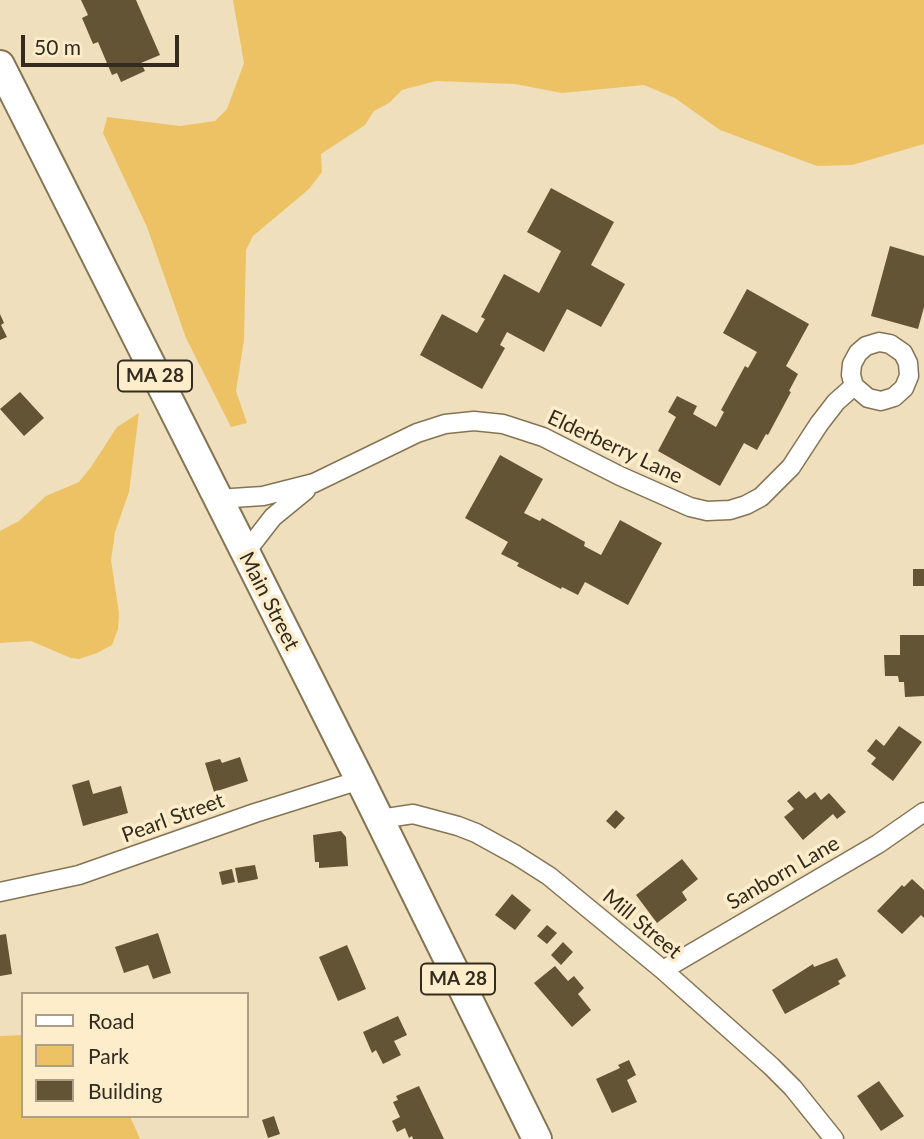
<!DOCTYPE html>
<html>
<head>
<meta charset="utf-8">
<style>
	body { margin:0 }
	#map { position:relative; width:924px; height:1139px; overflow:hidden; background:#f0dfbd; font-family:Lato,sans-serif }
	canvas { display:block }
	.legend { position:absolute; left:21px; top:992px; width:228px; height:126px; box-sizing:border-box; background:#fdedca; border:2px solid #ac9f85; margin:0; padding:9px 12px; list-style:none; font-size:21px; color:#322b1e }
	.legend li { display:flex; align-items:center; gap:14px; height:35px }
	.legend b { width:35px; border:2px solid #ac9f85 }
	.scale { position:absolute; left:21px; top:35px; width:158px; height:32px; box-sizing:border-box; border:4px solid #322b1e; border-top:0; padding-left:9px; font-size:21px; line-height:24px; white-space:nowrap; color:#322b1e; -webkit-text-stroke:5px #fdedca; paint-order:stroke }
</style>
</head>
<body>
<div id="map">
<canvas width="924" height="1139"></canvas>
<ul class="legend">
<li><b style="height:9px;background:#fff"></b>Road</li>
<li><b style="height:19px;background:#edc264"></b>Park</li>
<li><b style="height:19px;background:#625435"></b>Building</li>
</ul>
<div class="scale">50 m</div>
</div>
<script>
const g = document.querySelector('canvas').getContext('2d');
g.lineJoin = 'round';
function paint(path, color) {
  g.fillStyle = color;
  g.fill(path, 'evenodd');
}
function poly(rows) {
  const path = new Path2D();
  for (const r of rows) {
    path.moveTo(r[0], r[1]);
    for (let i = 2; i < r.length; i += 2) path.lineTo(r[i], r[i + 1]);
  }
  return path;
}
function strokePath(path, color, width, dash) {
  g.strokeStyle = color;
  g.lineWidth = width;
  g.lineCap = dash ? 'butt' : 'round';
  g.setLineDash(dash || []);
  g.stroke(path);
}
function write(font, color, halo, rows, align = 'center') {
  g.font = font + ' Lato,sans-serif';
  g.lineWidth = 7;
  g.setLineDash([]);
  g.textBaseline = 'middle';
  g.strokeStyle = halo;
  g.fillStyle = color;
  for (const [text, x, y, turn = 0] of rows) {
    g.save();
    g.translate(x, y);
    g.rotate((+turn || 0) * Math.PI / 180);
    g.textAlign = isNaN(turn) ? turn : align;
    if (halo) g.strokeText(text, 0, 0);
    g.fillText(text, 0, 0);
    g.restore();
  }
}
paint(poly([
	[233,0,924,0,924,144,852,165,817,166,720,130,675,98,644,85,562,93,515,84,436,81,402,90,389,103,374,111,365,125,321,154,322,172,309,189,253,236,246,250,244,340,236,391,247,423,231,427,186,338,147,227,103,133,107,117,180,126,215,121,227,109,244,63],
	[139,413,129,492,115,532,111,560,119,613,118,629,112,645,97,653,79,659,71,658,31,641,0,643,0,531,19,521,46,496,79,482,91,467,117,427],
	[23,1035,23,1116,130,1116,140,1139,0,1139,0,1036]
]), '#edc264');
paint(poly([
	[81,0,136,0,160,55,141,63,145,71,121,82,117,73,112,75,98,42,93,44,82,18,88,15],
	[551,188,614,222,591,265,625,284,601,327,567,309,544,352,507,332,500,345,505,348,482,389,420,355,442,314,477,333,485,319,481,317,504,274,539,293,561,251,527,232],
	[890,246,924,256,924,307,918,329,871,316],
	[747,289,809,324,786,366,798,374,789,391,791,392,768,435,766,434,757,450,744,443,720,486,658,451,676,417,668,412,677,396,697,406,693,414,716,427,724,412,721,410,745,366,748,368,757,352,723,333],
	[0,314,4,323,1,325,7,337,0,340],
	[20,392,44,418,24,436,0,409],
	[500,455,543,479,524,513,540,521,542,518,585,542,584,546,601,555,620,520,662,543,628,605,585,582,578,595,562,587,561,589,517,566,519,563,501,554,508,542,465,518],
	[913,569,924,569,924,586,913,586],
	[900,635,924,635,924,696,905,697,904,682,899,682,898,676,885,676,884,655,900,655],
	[899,726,922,742,893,781,871,764,876,758,867,751,876,739,884,746],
	[240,757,248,781,214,792,205,763,220,759,222,763],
	[89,780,93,794,121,786,128,813,83,826,72,785],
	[799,791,806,799,815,792,821,800,829,793,846,812,837,819,833,814,803,840,784,817,794,809,787,801],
	[616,810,625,818,615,829,606,821],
	[341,831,346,837,348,866,319,868,319,862,315,862,313,835],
	[682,859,698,879,682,892,687,900,657,923,636,895],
	[255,865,258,879,238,883,235,868],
	[232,869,235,882,222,885,219,872],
	[912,879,924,890,924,918,921,915,902,934,877,911,902,885,904,887],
	[512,894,531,910,515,930,495,915],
	[547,925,557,933,547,944,537,936],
	[158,933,171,973,153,979,148,965,124,973,115,947],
	[6,934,12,974,0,976,0,935],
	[563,942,573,952,561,965,551,955],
	[347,945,366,989,338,1001,319,957],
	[837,958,846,976,838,981,840,984,785,1014,772,990,813,964,814,967],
	[555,966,568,981,574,976,584,988,578,994,591,1010,572,1027,534,983],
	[398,1016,407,1035,394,1041,401,1055,383,1064,376,1050,372,1053,363,1032],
	[629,1060,636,1075,627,1080,637,1102,612,1113,596,1079,620,1068,618,1065],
	[879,1081,904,1116,881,1131,857,1096],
	[419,1086,444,1139,413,1139,412,1136,409,1138,405,1128,397,1132,392,1121,400,1117,393,1102,398,1100,396,1096],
	[274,1116,280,1134,268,1138,262,1120]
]), '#625435');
const street = poly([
	[217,499,263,496,314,483,417,433,445,424,474,421,503,424,543,437,620,476,690,507,707,511,730,510,746,505,761,497,791,467,819,424,836,402,854,386,851,375,852,364,858,353,866,346,879,342,890,344,903,353,908,363,909,376,904,388,894,397,881,401,868,398,854,386],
	[245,553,273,517,306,490],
	[380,819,413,814,458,826,476,833,516,855,549,876,663,970,771,1066,793,1088,834,1139],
	[0,892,79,875,255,813,360,780],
	[663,970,878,844,924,812]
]);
const primary = poly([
	[0,65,360,780,537,1139]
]);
strokePath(street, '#837454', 21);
strokePath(primary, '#837454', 32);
strokePath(street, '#fff', 18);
strokePath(primary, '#fff', 28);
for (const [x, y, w] of [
	[155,376,74],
	[458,979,74]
]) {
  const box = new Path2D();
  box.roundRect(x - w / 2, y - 15.5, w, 31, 5);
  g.fillStyle = '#fdedca';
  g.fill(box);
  strokePath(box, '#322b1e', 2);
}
write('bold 19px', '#322b1e', null, [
	["MA 28",155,376],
	["MA 28",458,979]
]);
write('21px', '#322b1e', '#fdedca', [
	["Elderberry Lane",615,447,25],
	["Main Street",269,601,63],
	["Pearl Street",173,818,-20],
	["Sanborn Lane",783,873,-30],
	["Mill Street",642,924,40]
]);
</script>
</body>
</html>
